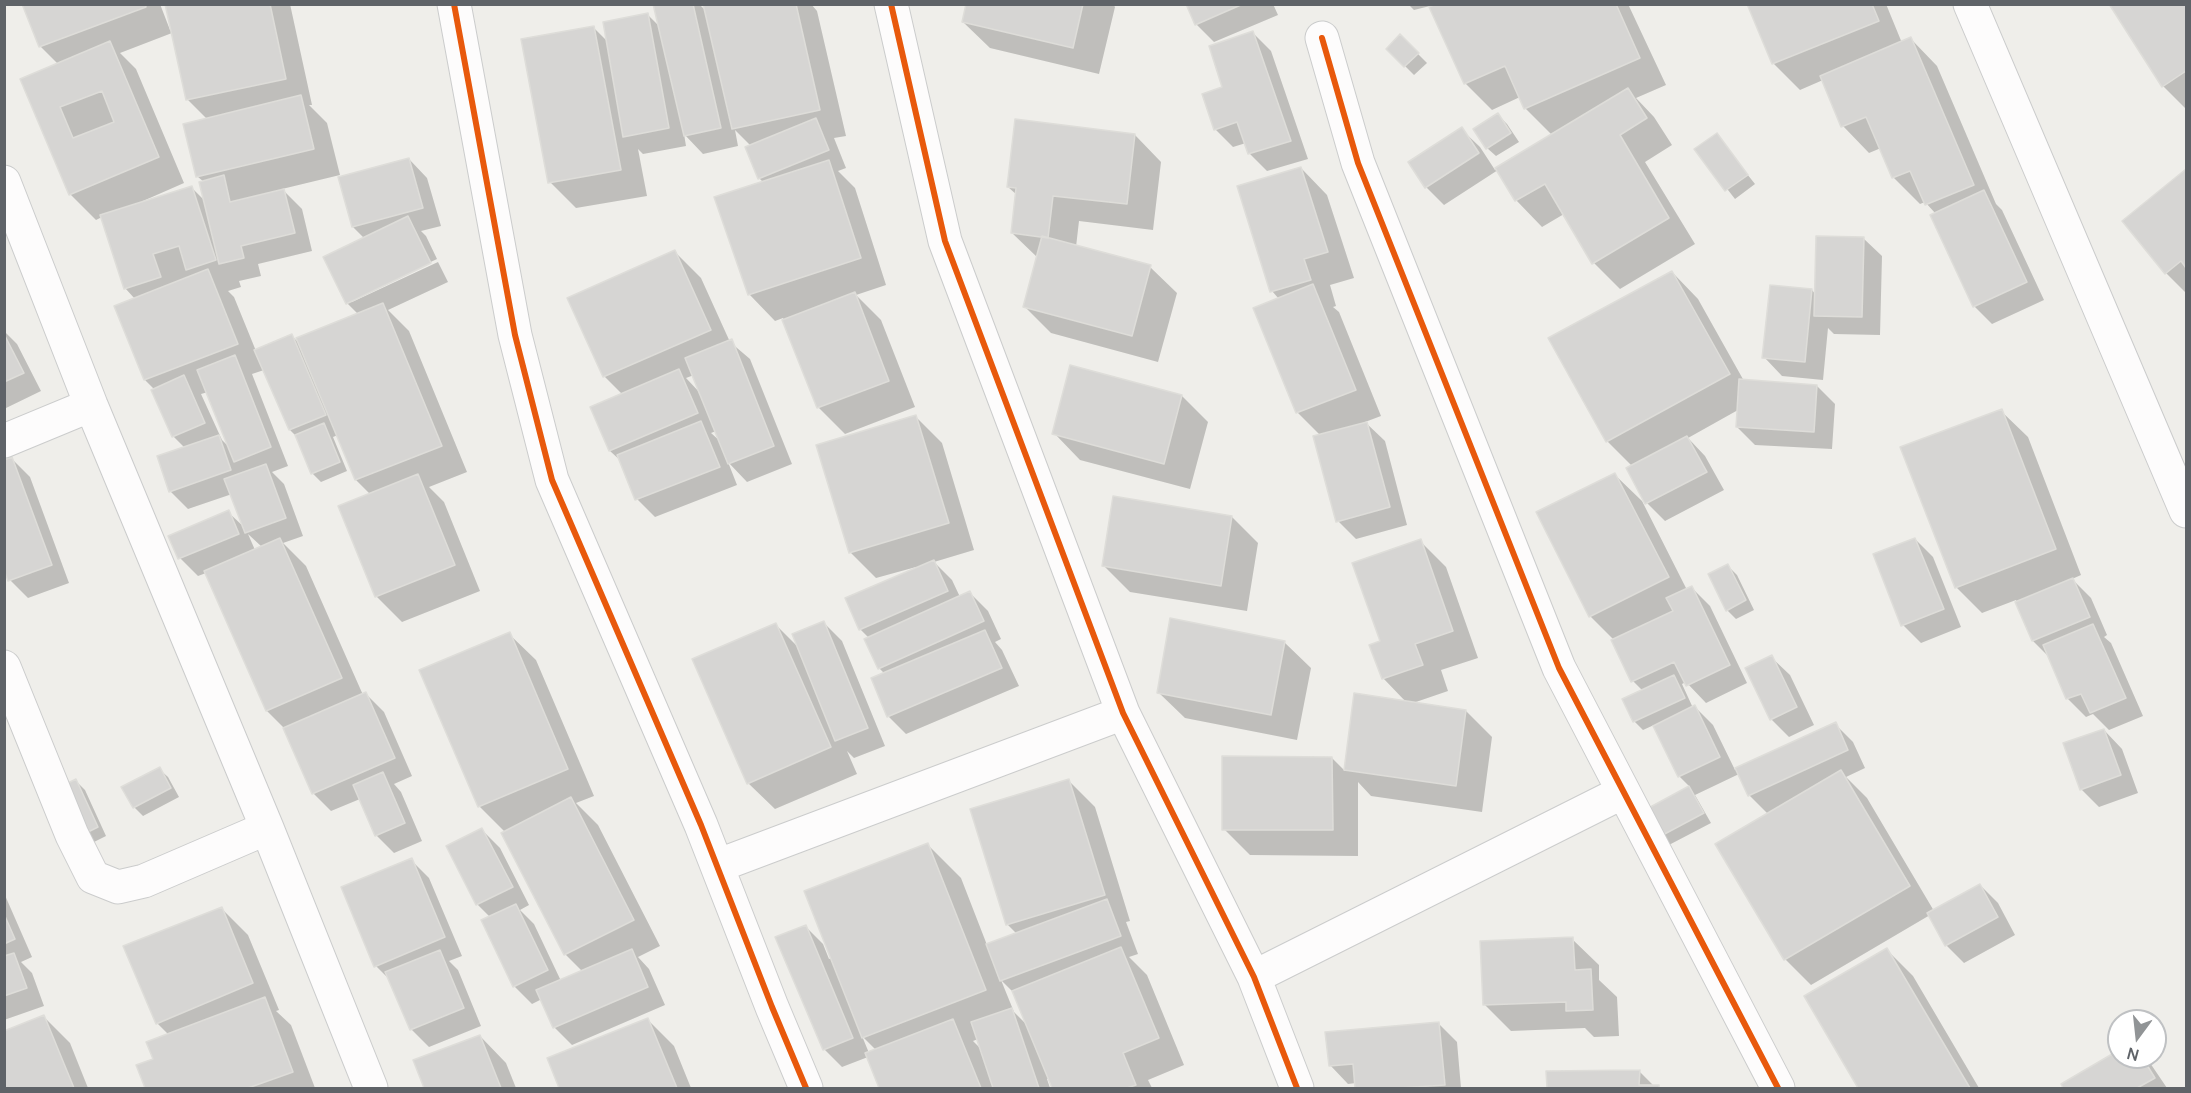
<!DOCTYPE html>
<html>
<head>
<meta charset="utf-8">
<style>
	body { margin:0 }
	#map { position:relative; width:2191px; height:1093px; overflow:hidden; background:#efeeea; font-family:Manrope,sans-serif }
	canvas { display:block }
	.frame { position:absolute; inset:0; border:6px solid #5f6368; pointer-events:none }
	.north { position:absolute; left:2107px; top:1009px; width:60px; height:60px; box-sizing:border-box; background:#fff; border:2px solid #bfc1c3; border-radius:50%; rotate:195deg; font-size:16px; font-weight:700; line-height:24px; text-align:center; color:#5f6368 }
	.north::after { content:''; display:block; margin:auto; width:21px; height:27px; background:#919496; clip-path:polygon(50% 0,100% 100%,50% 72%,0 100%) }
</style>
</head>
<body>
<div id="map">
<canvas width="2191" height="1093"></canvas>
<div class="frame"></div>
<div class="north">N</div>
</div>
<script>
const g = document.querySelector('canvas').getContext('2d');
g.lineJoin = 'round';
function paint(path, color) {
  g.fillStyle = color;
  g.fill(path, 'evenodd');
}
function poly(rows) {
  const path = new Path2D();
  for (const r of rows) {
    path.moveTo(r[0], r[1]);
    for (let i = 2; i < r.length; i += 2) path.lineTo(r[i], r[i + 1]);
  }
  return path;
}
function strokePath(path, color, width, dash) {
  g.strokeStyle = color;
  g.lineWidth = width;
  g.lineCap = dash ? 'butt' : 'round';
  g.setLineDash(dash || []);
  g.stroke(path);
}
paint(poly([
	[24,4,160,4,170,30,172,29,166,4,290,4,312,105,309,105,327,123,340,175,282,189,302,209,312,251,258,264,261,276,239,281,241,287,228,291,234,297,256,351,292,336,301,345,359,315,347,303,365,239,353,227,409,159,427,178,441,226,421,231,426,236,437,259,352,299,352,302,438,262,448,282,388,310,409,331,467,472,429,487,444,502,480,591,402,622,376,596,371,495,356,480,338,435,333,437,347,471,321,482,312,473,297,437,290,430,264,370,252,374,288,466,272,472,284,484,303,536,283,543,306,566,363,695,366,694,384,712,412,776,394,784,401,792,422,841,394,853,376,835,360,799,331,811,313,793,284,728,267,711,206,573,198,576,180,558,170,537,228,512,245,528,232,494,188,509,170,491,185,448,173,436,155,390,145,380,135,299,125,288,102,217,96,220,70,194,22,79,58,64,41,47],
	[172,33,187,99,207,119,198,177,204,182,205,201,192,188,143,203,143,201,184,183,136,69,120,53],
	[208,392,230,448,222,440,201,394],
	[248,534,262,547,255,550],
	[655,4,699,4,706,11,704,4,811,4,817,11,846,136,834,138,846,168,838,171,855,188,886,285,856,295,881,320,915,407,845,434,819,408,783,318,775,321,749,294,764,183,759,178,747,148,751,146,735,130,738,146,703,154,684,134,686,146,643,154,638,149,647,196,576,208,550,182,593,27,608,42,648,15,660,27],
	[968,4,1113,4,1115,7,1099,74,990,48,963,22],
	[1188,4,1273,4,1278,15,1214,42,1196,24],
	[1408,4,1628,4,1666,85,1636,98,1654,117,1672,145,1645,162,1695,244,1620,289,1594,263,1564,214,1542,227,1516,200,1498,170,1444,205,1426,187,1461,129,1480,147,1495,170,1552,135,1526,109,1520,97,1492,110,1465,83,1430,6,1414,10],
	[1749,4,1886,4,1902,43,1911,39,1937,66,1996,204,2002,210,2044,300,1992,324,1974,306,1936,214,1925,202,1920,204,1893,177,1881,148,1869,153,1843,126,1823,80,1800,90,1774,64],
	[2111,4,2186,4,2186,109,2163,86],
	[1253,33,1271,51,1308,159,1267,171,1249,153,1246,143,1233,147,1215,129,1224,87],
	[1400,36,1427,63,1414,75,1388,49],
	[1498,115,1507,124,1519,142,1496,156,1487,148],
	[1135,135,1161,162,1153,230,1079,221,1076,247,1150,267,1177,293,1158,362,1051,333,1025,307,1038,258,1012,233,1017,195,1008,187],
	[1716,135,1755,184,1735,199,1696,149],
	[1301,168,1327,195,1354,278,1330,285,1336,306,1333,307,1339,312,1381,416,1365,422,1385,441,1407,525,1356,539,1338,521,1321,436,1297,412,1279,299,1272,291],
	[2186,171,2186,293,2166,273,2124,222],
	[1863,238,1882,256,1880,335,1834,334,1828,328,1823,380,1782,376,1764,357,1812,290,1816,295],
	[675,252,701,278,730,342,750,359,792,464,747,482,728,462,737,485,655,517,637,499,622,462,610,451,592,408,623,395,604,376],
	[694,375,701,394,686,378],
	[716,431,721,442,711,433],
	[1672,272,1698,299,1744,381,1817,386,1835,404,1832,449,1755,445,1737,427,1738,410,1688,438,1705,456,1724,490,1665,521,1647,503,1628,469,1632,466,1607,441],
	[4,331,17,344,41,391,4,409],
	[1182,396,1208,422,1190,489,1080,460,1054,433],
	[2001,411,2028,437,2081,575,2072,579,2091,598,2107,635,2104,637,2111,643,2143,716,2109,730,2093,714,2086,717,2068,699,2050,658,2033,641,2016,600,1982,613,1956,587],
	[916,417,942,443,974,550,934,562,952,580,960,597,970,593,988,611,1001,639,995,642,1002,650,1019,686,906,734,888,716,885,674,879,668,869,638,860,629,917,569,916,567,876,578,850,552],
	[12,459,30,477,69,583,28,598,10,580],
	[1615,475,1642,501,1687,590,1692,588,1710,606,1747,683,1706,703,1686,682,1682,684,1693,708,1695,707,1713,725,1735,770,1835,724,1853,742,1865,768,1846,777,1867,798,1934,911,1980,885,1998,903,2015,935,1964,963,1946,945,1930,915,1811,985,1785,959,1768,814,1749,795,1739,774,1695,795,1711,823,1667,846,1645,812,1690,787,1679,776,1654,725,1643,730,1634,721,1643,691,1633,681,1614,640,1590,616],
	[1232,517,1258,543,1247,611,1130,592,1103,565],
	[1915,539,1933,557,1961,627,1921,643,1903,625,1874,555],
	[1420,541,1446,567,1478,658,1441,670,1448,691,1413,703,1466,711,1492,737,1482,812,1371,796,1358,782,1358,856,1250,855,1224,829,1332,758,1345,771,1355,695,1407,703,1383,678,1382,642],
	[1728,566,1737,575,1754,610,1736,619,1727,610],
	[824,623,842,641,885,746,854,758,847,751,857,774,775,809,748,783,776,625,799,648],
	[509,634,536,660,594,796,576,803,598,825,660,946,638,957,649,969,665,1005,572,1045,554,1027,542,999,532,1004,514,986,490,917,477,904,482,830,500,848,529,905,520,910,534,924,561,981,583,972,565,954,505,832,479,806],
	[1284,642,1311,668,1297,740,1185,718,1158,692],
	[1771,657,1790,675,1814,725,1789,737,1771,719],
	[2104,730,2122,749,2138,793,2099,807,2081,789],
	[159,769,168,777,179,797,143,816,135,808,123,787],
	[1068,780,1095,807,1130,921,1126,922,1138,954,1129,957,1147,975,1184,1065,1148,1080,1152,1088,1054,1088,1049,1078,1047,1079,1050,1088,881,1088,868,1057,842,1067,824,1049,805,926,823,944,829,959,832,958,928,845,961,878,987,945,1017,934,1007,924],
	[1001,980,1014,993,1028,1026,1014,1012],
	[862,1036,876,1050,869,1053],
	[978,1039,982,1050,973,1041],
	[76,781,85,790,106,836,88,845],
	[411,860,429,878,462,956,449,961,458,970,481,1026,429,1047,411,1029,391,981,376,966],
	[4,893,32,957,21,962,32,973,44,1006,4,1020],
	[221,908,248,935,279,1010,276,1011,291,1025,315,1088,146,1088,138,1066,155,1060,169,1035,157,1023],
	[1572,939,1599,965,1599,980,1617,997,1619,1036,1594,1037,1585,1028,1511,1031,1484,1004],
	[1887,950,1913,976,1979,1088,1859,1088,1806,997],
	[44,1017,70,1043,88,1088,4,1088,4,1032],
	[647,1019,674,1046,691,1088,561,1088,548,1059],
	[1439,1024,1457,1042,1461,1088,1356,1088,1356,1083,1348,1084,1330,1065],
	[480,1036,506,1063,516,1088,425,1088,415,1061],
	[2119,1052,2119,1057,2146,1057,2167,1088,2065,1088,2063,1085],
	[1639,1071,1654,1086,1661,1088,1548,1088,1548,1072]
]), '#0003');
const building = poly([
	[22,4,145,4,146,7,39,47,22,4],
	[165,4,270,4,286,79,186,100,165,4],
	[653,4,693,4,721,128,684,136,653,4],
	[703,4,796,4,820,110,732,129,703,4],
	[966,4,1083,4,1073,48,962,22,966,4],
	[1186,4,1243,4,1195,25,1186,4],
	[1436,4,1616,4,1640,58,1524,109,1505,66,1464,84,1429,7,1436,4],
	[1747,4,1872,4,1879,21,1772,64,1747,4],
	[2109,4,2186,4,2186,71,2162,87,2109,4],
	[648,13,669,128,623,137,603,22,648,13],
	[594,26,621,170,548,183,521,39,594,26],
	[1253,31,1291,141,1248,154,1237,122,1214,130,1202,94,1222,87,1209,46,1253,31],
	[1400,34,1419,53,1404,67,1386,49,1400,34],
	[1911,37,1974,185,1925,205,1910,171,1892,178,1866,117,1841,127,1820,76,1911,37],
	[110,41,159,157,69,195,20,79,110,41],
	[102,91,114,122,73,138,60,107,102,91],
	[1628,88,1647,118,1620,135,1669,218,1592,264,1545,184,1515,201,1495,168,1628,88],
	[301,95,314,149,196,177,183,124,301,95],
	[1498,113,1511,133,1486,149,1473,129,1498,113],
	[816,118,829,150,758,179,745,147,816,118],
	[1015,119,1135,134,1127,204,1053,196,1048,238,1011,233,1016,188,1007,187,1015,119],
	[1462,127,1479,153,1425,188,1408,162,1462,127],
	[1717,133,1748,175,1725,191,1694,149,1717,133],
	[409,158,423,208,352,227,338,177,409,158],
	[829,160,861,258,748,295,714,197,829,160],
	[1301,167,1328,252,1304,259,1311,280,1270,292,1237,186,1301,167],
	[2186,169,2186,268,2181,261,2165,274,2122,221,2186,169],
	[224,175,230,202,284,189,295,233,241,246,244,258,219,264,199,182,224,175],
	[192,186,216,260,186,270,179,246,153,254,161,277,124,289,100,215,192,186],
	[1984,190,2027,282,1973,307,1930,215,1984,190],
	[408,216,431,263,346,304,323,257,408,216],
	[1042,236,1151,265,1132,336,1023,307,1042,236],
	[1816,236,1864,237,1862,317,1814,316,1816,236],
	[675,250,711,330,603,377,567,298,675,250],
	[208,269,238,344,144,380,114,306,208,269],
	[1672,271,1730,374,1606,442,1548,338,1672,271],
	[1313,284,1356,390,1296,413,1253,308,1313,284],
	[1770,285,1812,289,1805,362,1762,358,1770,285],
	[855,292,889,381,817,408,782,320,855,292],
	[383,303,442,446,355,480,296,338,383,303],
	[4,334,24,373,4,382,4,334],
	[292,334,326,415,289,430,254,350,292,334],
	[732,339,774,446,728,464,685,358,732,339],
	[235,355,271,447,234,462,197,370,235,355],
	[1070,365,1182,395,1164,464,1052,434,1070,365],
	[679,369,698,413,609,451,590,407,679,369],
	[184,375,205,423,172,437,151,390,184,375],
	[1739,379,1817,385,1814,432,1736,427,1739,379],
	[2002,409,2056,549,1955,588,1900,447,2002,409],
	[916,415,949,523,849,553,816,445,916,415],
	[701,421,720,467,635,500,617,455,701,421],
	[1367,422,1390,507,1336,522,1313,436,1367,422],
	[324,423,340,462,311,474,295,435,324,423],
	[219,435,231,470,169,492,157,456,219,435],
	[1687,436,1707,472,1645,504,1626,468,1687,436],
	[12,457,52,565,8,581,4,570,4,460,12,457],
	[266,464,286,518,245,533,224,479,266,464],
	[1615,473,1669,577,1589,617,1536,512,1615,473],
	[418,474,455,565,375,597,338,506,418,474],
	[1113,496,1232,516,1221,586,1102,566,1113,496],
	[229,510,239,534,178,559,168,536,229,510],
	[280,538,342,678,266,711,204,571,280,538],
	[1915,538,1944,609,1901,626,1873,554,1915,538],
	[1421,539,1453,631,1415,644,1423,665,1382,679,1369,645,1380,641,1352,563,1421,539],
	[934,560,948,591,859,630,845,598,934,560],
	[1728,564,1746,600,1726,611,1708,574,1728,564],
	[2073,578,2090,617,2032,641,2015,602,2073,578],
	[1692,586,1730,665,1686,686,1674,662,1631,682,1611,640,1673,611,1666,598,1692,586],
	[970,591,984,621,878,669,864,639,970,591],
	[1170,618,1285,641,1271,715,1157,693,1170,618],
	[824,621,868,728,835,741,792,634,824,621],
	[776,623,831,747,747,784,692,659,776,623],
	[2093,624,2126,698,2090,713,2081,694,2066,699,2043,645,2093,624],
	[985,630,1002,668,887,717,871,678,985,630],
	[510,632,568,769,478,807,419,670,510,632],
	[1772,655,1797,707,1770,720,1745,668,1772,655],
	[1674,675,1685,698,1633,722,1622,699,1674,675],
	[366,692,395,758,312,794,283,728,366,692],
	[1354,693,1466,710,1456,786,1344,770,1354,693],
	[1695,705,1720,757,1678,777,1653,726,1695,705],
	[1836,722,1848,750,1748,796,1735,768,1836,722],
	[2104,729,2121,775,2080,790,2063,743,2104,729],
	[1222,756,1332,757,1333,830,1222,830,1222,756],
	[160,767,171,788,133,808,121,787,160,767],
	[1841,770,1910,886,1784,960,1715,844,1841,770],
	[383,772,405,823,375,836,353,785,383,772],
	[76,779,98,827,78,837,56,789,76,779],
	[1069,779,1105,895,1006,925,970,809,1069,779],
	[1689,786,1704,813,1657,838,1643,811,1689,786],
	[571,797,634,920,564,955,501,833,571,797],
	[482,828,513,887,476,905,446,846,482,828],
	[928,843,986,990,862,1038,804,891,928,843],
	[412,858,445,937,374,967,341,887,412,858],
	[1980,884,1998,917,1945,946,1927,913,1980,884],
	[1107,899,1121,936,1000,981,986,944,1107,899],
	[516,904,548,970,513,987,481,920,516,904],
	[222,907,253,983,156,1024,123,946,222,907],
	[4,914,15,939,4,944,4,914],
	[806,925,853,1038,823,1050,775,937,806,925],
	[1573,937,1575,970,1591,969,1593,1010,1566,1011,1566,1002,1483,1005,1480,941,1573,937],
	[1121,947,1159,1038,1123,1053,1136,1085,1127,1088,1052,1088,1012,991,1121,947],
	[1887,948,1970,1088,1858,1088,1804,996,1887,948],
	[632,949,648,987,553,1028,536,990,632,949],
	[440,950,464,1008,410,1030,385,972,440,950],
	[14,953,27,988,4,996,4,956,14,953],
	[265,997,293,1072,248,1088,145,1088,136,1065,153,1059,146,1042,265,997],
	[1012,1008,1039,1088,993,1088,971,1022,1012,1008],
	[44,1015,74,1088,4,1088,4,1031,44,1015],
	[648,1018,677,1088,559,1088,547,1058,648,1018],
	[953,1019,981,1088,879,1088,865,1053,953,1019],
	[1439,1022,1445,1085,1400,1088,1355,1088,1353,1064,1329,1066,1325,1032,1439,1022],
	[480,1035,501,1088,424,1088,413,1060,480,1035],
	[2119,1050,2119,1057,2142,1057,2155,1078,2137,1088,2063,1088,2061,1084,2119,1050],
	[1640,1070,1639,1085,1659,1085,1659,1088,1547,1088,1546,1071,1640,1070]
]);
paint(building, '#d6d5d3');
strokePath(building, '#deddd9', 1.5);
const minor = poly([
	[454,4,515,335,552,480,701,825,772,1007,806,1088],
	[891,4,945,241,1123,713,1254,977,1297,1088],
	[1970,4,2186,511],
	[1322,38,1358,163,1559,668,1778,1088],
	[4,182,91,405,267,828,371,1088],
	[4,441,91,405],
	[4,667,72,835,93,877,118,887,144,881,267,828],
	[717,866,1123,713],
	[1254,977,1623,792]
]);
strokePath(minor, '#cbcccc', 35);
strokePath(minor, '#fdfcfc', 33);
strokePath(poly([
	[454,4,515,335,552,480,701,825,772,1007,806,1088],
	[891,4,945,241,1123,713,1254,977,1297,1088],
	[1322,38,1358,163,1559,668,1778,1088]
]), '#e8590c', 6);
</script>
</body>
</html>
